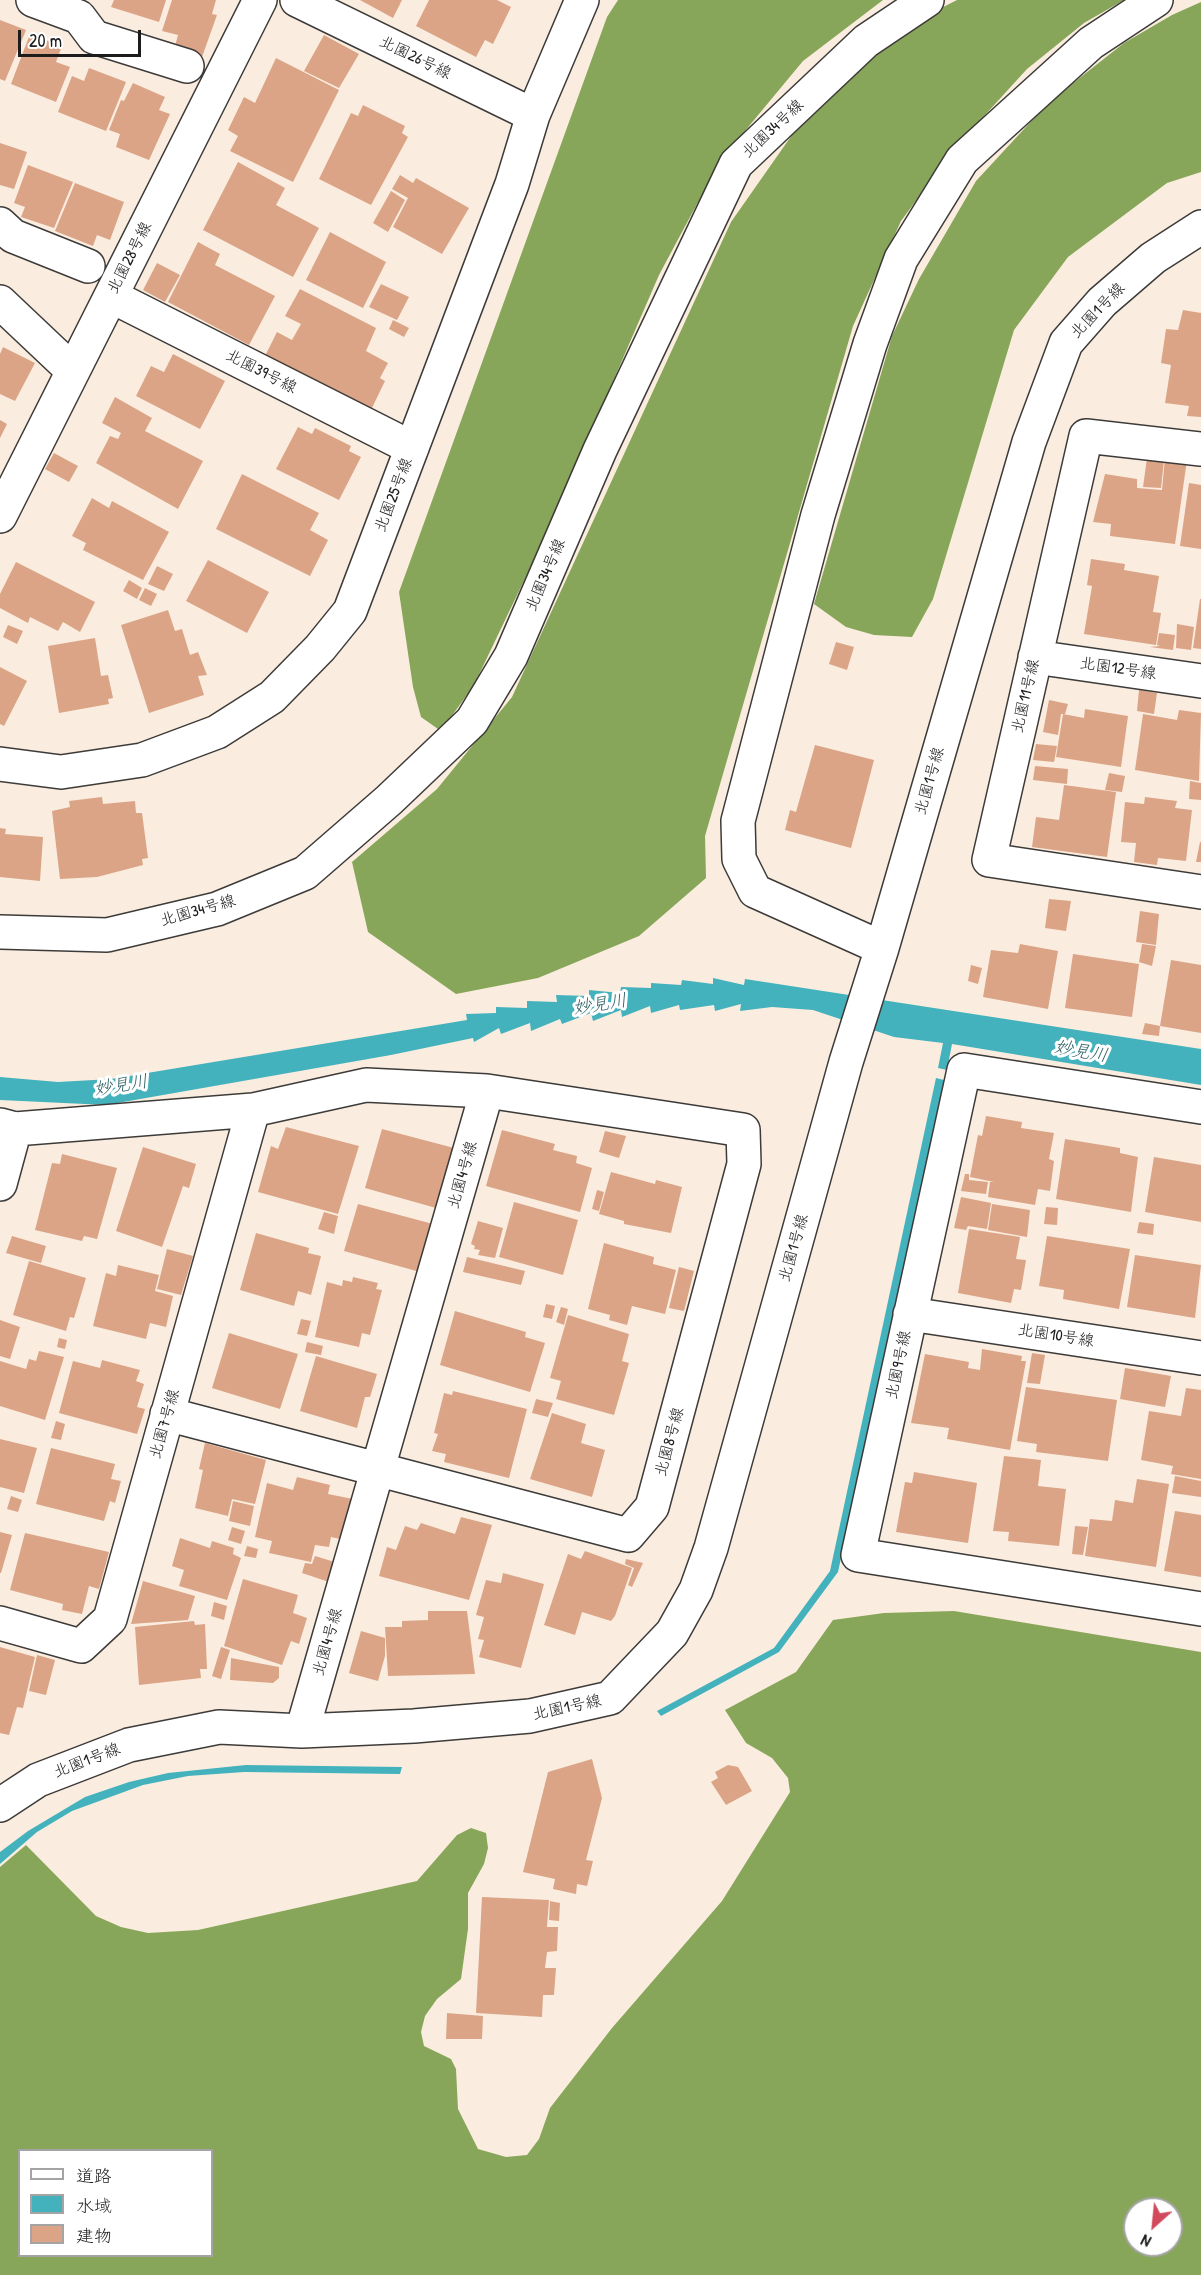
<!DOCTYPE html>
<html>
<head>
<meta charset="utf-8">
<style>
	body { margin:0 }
	#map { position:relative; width:1201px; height:2275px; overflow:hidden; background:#faeddf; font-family:"Patrick Hand","Klee One",sans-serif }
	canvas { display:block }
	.legend { position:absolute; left:18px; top:2149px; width:195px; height:108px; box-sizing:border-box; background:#fff; border:2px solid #a4a4a4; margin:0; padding:8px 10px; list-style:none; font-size:18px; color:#1c1c1c }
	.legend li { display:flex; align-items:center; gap:12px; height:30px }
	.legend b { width:30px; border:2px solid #a4a4a4 }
	.north { position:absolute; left:1123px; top:2197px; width:60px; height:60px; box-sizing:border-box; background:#fff; border:2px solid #a4a4a4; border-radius:50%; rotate:207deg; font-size:16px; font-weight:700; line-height:24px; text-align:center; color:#1c1c1c }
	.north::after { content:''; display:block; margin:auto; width:21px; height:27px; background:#d1495b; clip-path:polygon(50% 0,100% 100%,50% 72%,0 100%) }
	.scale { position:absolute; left:18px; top:30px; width:123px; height:27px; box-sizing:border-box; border:3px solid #1c1c1c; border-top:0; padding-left:8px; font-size:18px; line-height:21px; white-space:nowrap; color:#1c1c1c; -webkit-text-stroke:4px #fff; paint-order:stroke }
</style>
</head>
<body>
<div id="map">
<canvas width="1201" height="2275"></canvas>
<ul class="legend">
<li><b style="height:8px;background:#fff"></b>道路</li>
<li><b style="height:16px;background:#43b2bd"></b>水域</li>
<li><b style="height:16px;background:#dba486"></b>建物</li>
</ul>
<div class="north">N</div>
<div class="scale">20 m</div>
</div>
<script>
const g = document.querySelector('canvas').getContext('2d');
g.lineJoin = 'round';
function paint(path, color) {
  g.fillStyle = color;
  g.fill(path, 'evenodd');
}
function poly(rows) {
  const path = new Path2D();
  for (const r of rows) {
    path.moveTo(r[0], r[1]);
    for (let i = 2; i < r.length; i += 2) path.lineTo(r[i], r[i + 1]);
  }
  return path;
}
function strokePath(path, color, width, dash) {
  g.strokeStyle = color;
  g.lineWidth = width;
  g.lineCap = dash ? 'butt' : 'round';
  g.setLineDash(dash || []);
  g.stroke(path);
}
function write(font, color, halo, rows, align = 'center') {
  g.font = font + ' "Patrick Hand","Klee One",sans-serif';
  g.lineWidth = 6;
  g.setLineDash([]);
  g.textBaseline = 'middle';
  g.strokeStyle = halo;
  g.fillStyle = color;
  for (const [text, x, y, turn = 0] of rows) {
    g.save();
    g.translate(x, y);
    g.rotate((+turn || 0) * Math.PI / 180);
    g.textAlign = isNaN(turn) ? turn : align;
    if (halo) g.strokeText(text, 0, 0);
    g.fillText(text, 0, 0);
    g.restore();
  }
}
paint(poly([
	[618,0,883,0,803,61,720,161,659,275,553,520,474,685,451,717,438,729,421,717,413,687,399,592,607,17],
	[957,0,1124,0,1084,23,1027,69,954,149,901,221,853,326,705,836,706,878,639,936,538,978,456,994,368,932,352,862,437,789,512,697,731,222,792,135,855,70,908,25],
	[1201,2,1201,172,1167,183,1068,257,1014,330,933,599,912,637,874,635,846,627,814,604,892,336,919,279,976,181,1049,102,1124,43,1172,15],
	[954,1611,1201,1652,1201,2275,0,2275,0,1867,26,1845,96,1916,121,1927,148,1933,198,1930,417,1881,457,1835,471,1828,486,1833,488,1848,484,1864,468,1893,468,1929,461,1979,437,1999,425,2016,421,2032,424,2046,451,2059,456,2069,458,2109,478,2149,506,2157,527,2155,539,2139,550,2108,612,2028,722,1901,790,1792,788,1778,772,1758,746,1743,725,1710,796,1672,833,1620,884,1613],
	[212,2150,212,2256,20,2256,20,2150],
	[1135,2209,1171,2209,1171,2245,1135,2245]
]), '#88a659');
paint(poly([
	[713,978,744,985,745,979,1201,1049,1201,1085,952,1044,947,1070,938,1068,943,1043,894,1037,813,1010,772,1007,740,1011,741,1004,715,1011,714,1005,680,1010,679,1005,651,1013,650,1006,622,1017,621,1010,593,1021,591,1013,562,1024,560,1019,531,1031,530,1023,501,1034,499,1028,474,1042,473,1038,391,1055,106,1105,0,1100,0,1077,58,1082,111,1079,467,1020,466,1014,496,1013,496,1007,527,1008,527,1001,557,1002,556,995,589,996,589,990,620,993,621,987,651,988,651,983,681,985,682,980,713,984],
	[936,1078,944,1080,838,1572,779,1652,661,1716,657,1711,774,1648,830,1571],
	[246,1765,402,1767,400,1774,244,1772,188,1776,143,1785,72,1811,37,1832,0,1864,0,1852,28,1831,85,1797,129,1782,168,1773]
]), '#43b2bd');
paint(poly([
	[114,0,166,0,159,22,111,7],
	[172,0,216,0,212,14,217,15,202,57,174,50,178,35,162,31],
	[360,0,402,0,393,18],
	[429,0,497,0,511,7,493,44,485,40,476,57,416,26],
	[0,20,26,30,5,81,0,79],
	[30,34,62,46,56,62,70,67,56,102,11,84],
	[324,35,359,54,339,88,304,71],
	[276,58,339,90,293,182,230,151,238,136,228,130,244,97,255,103],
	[89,68,126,82,106,131,58,112,72,76,84,81],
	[133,83,165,97,159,110,170,114,149,160,116,147,120,134,109,130,121,100,124,101],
	[363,105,405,126,402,133,408,137,371,205,319,179,351,113,358,116],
	[0,143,27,152,14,189,0,185],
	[238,162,285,188,276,205,319,228,293,277,203,230],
	[28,165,73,182,54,228,21,217,25,207,14,203],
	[400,175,413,183,416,178,469,208,442,254,393,227,408,198,392,189],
	[75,183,124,202,110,240,97,235,93,246,55,231],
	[391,191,405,200,388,232,373,223],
	[330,232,386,262,363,308,306,280],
	[198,242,220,254,215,265,275,296,249,345,168,302],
	[157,263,180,275,165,302,143,290],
	[381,284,409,297,397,320,369,307],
	[300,289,376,328,366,351,388,363,380,378,385,381,371,410,265,356,277,332,292,340,301,324,285,316],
	[1183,310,1201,313,1201,417,1187,416,1189,406,1165,403,1171,365,1161,363,1166,329,1178,330],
	[393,320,409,328,404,337,389,329],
	[3,347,35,363,15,401,0,394,0,354],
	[173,354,225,381,200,429,136,396,151,366,164,372],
	[115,397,152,418,145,431,203,461,178,509,96,463,110,436,118,439,121,433,102,423],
	[0,420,7,424,0,438],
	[298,427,312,434,315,428,351,446,349,451,361,457,339,500,276,469],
	[54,453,78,466,69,482,45,469],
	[1165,457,1187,460,1175,544,1110,536,1111,524,1093,522,1105,474,1137,479,1137,488,1162,490],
	[1147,458,1164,460,1161,488,1143,487],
	[242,474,319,513,310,530,328,540,310,576,216,529],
	[1189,483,1201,485,1201,549,1180,546],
	[92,498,109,508,112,501,169,532,143,580,83,550,86,543,72,536],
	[1091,559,1125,564,1124,570,1159,576,1153,612,1161,613,1156,645,1084,634,1092,586,1087,585],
	[208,560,269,592,247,633,186,601],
	[16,562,95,602,80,632,63,622,58,631,30,617,28,623,0,608,0,594],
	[157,566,173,574,164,591,148,584],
	[129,580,142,588,137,599,123,591],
	[145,588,157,594,151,606,139,600],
	[1200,599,1201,599,1201,649,1193,648],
	[168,610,175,631,182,629,190,655,198,652,207,675,198,676,204,695,149,713,121,625],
	[1177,624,1194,627,1191,650,1176,648],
	[8,625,23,631,17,644,3,637],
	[1159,633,1175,635,1173,650,1150,647,1160,646,1157,645],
	[95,638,101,676,108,675,113,698,108,699,109,704,59,713,48,646],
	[836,642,854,647,847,670,829,664],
	[0,667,27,681,4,726,0,724],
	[1139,690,1157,693,1154,714,1137,711],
	[1049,700,1068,704,1065,714,1061,714,1058,735,1043,732],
	[1085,709,1128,716,1121,767,1056,757,1063,714,1084,718],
	[1179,710,1201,713,1199,781,1135,770,1143,714,1177,720],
	[1036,744,1057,746,1054,762,1033,760],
	[815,745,874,760,851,848,785,830,790,810,796,812],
	[1035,766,1068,769,1067,784,1033,780],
	[1109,773,1125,776,1122,792,1105,790],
	[1190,781,1201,783,1201,800,1189,799],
	[1064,785,1116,792,1107,857,1032,847,1036,817,1059,820],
	[102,797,103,804,135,801,136,813,142,813,148,858,142,859,143,865,97,877,60,879,52,811,70,807,69,801],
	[1145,797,1177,801,1175,808,1192,810,1186,861,1158,858,1157,865,1134,862,1136,843,1121,842,1125,802,1144,804],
	[0,828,6,829,5,834,43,837,40,881,0,877],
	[1200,842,1201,842,1201,862,1196,862],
	[1049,899,1071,901,1066,931,1045,928],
	[1140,911,1159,914,1156,945,1136,942],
	[1020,944,1058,951,1048,1009,983,997,991,950,1018,953],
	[1142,944,1156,946,1152,966,1139,962],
	[1073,954,1139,964,1132,1017,1065,1008],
	[1171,960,1201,965,1201,1033,1160,1026],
	[971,965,982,968,978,984,968,981],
	[1145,1023,1160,1026,1159,1036,1142,1034],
	[986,1116,1022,1122,1021,1128,1054,1133,1049,1159,1054,1161,1050,1191,1038,1189,1035,1205,988,1197,990,1182,994,1182,970,1177,978,1135,982,1136],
	[286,1127,359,1146,338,1214,258,1192,271,1146,278,1149],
	[382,1129,454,1148,436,1208,365,1188],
	[502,1130,555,1144,553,1150,577,1156,576,1163,592,1168,580,1212,486,1186],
	[605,1131,626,1136,619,1158,599,1152],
	[1065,1139,1120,1148,1120,1153,1138,1157,1131,1212,1056,1199],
	[143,1147,196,1164,189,1188,183,1186,162,1247,116,1231],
	[62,1154,117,1168,97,1239,84,1236,82,1241,35,1230,52,1163,60,1164],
	[1154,1157,1201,1165,1201,1222,1145,1212],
	[611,1172,655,1184,656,1180,682,1187,671,1233,624,1224,624,1221,599,1214],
	[965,1174,969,1174,969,1180,988,1182,986,1194,961,1191],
	[597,1190,604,1192,599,1211,592,1209],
	[961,1197,991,1203,987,1229,968,1226,966,1230,954,1228],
	[514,1202,578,1220,563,1275,499,1257],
	[358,1204,433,1224,420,1272,344,1251],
	[992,1204,1030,1210,1027,1237,988,1230],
	[1046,1207,1058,1208,1057,1225,1044,1224],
	[324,1212,338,1216,334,1234,318,1229],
	[478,1221,503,1228,495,1258,478,1255,480,1250,474,1249,475,1246,471,1244],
	[1139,1222,1154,1224,1153,1235,1137,1233],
	[969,1229,1020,1237,1016,1259,1026,1260,1021,1290,1014,1289,1011,1303,958,1293],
	[256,1233,309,1248,308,1253,321,1256,311,1295,298,1291,294,1306,240,1290],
	[12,1236,46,1246,41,1263,6,1253],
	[1047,1236,1130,1249,1119,1309,1063,1299,1064,1290,1039,1286],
	[604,1243,654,1257,653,1264,676,1270,665,1314,632,1306,627,1325,609,1320,610,1315,588,1309],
	[167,1249,193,1256,181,1295,157,1289],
	[1135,1255,1201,1265,1195,1318,1127,1307],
	[467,1257,525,1271,521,1285,463,1272],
	[29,1261,86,1278,74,1318,70,1317,66,1331,13,1315],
	[118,1265,159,1275,155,1291,173,1296,166,1327,150,1323,146,1339,93,1326,106,1273,116,1276],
	[679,1267,694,1271,684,1311,669,1308],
	[353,1277,378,1283,376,1289,382,1290,370,1335,362,1333,359,1347,315,1337,327,1282,342,1286,343,1280,352,1282],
	[546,1304,555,1306,552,1319,543,1317],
	[561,1307,568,1309,564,1325,556,1322],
	[455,1311,526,1332,525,1337,545,1343,530,1392,440,1365],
	[568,1315,629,1334,622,1361,629,1363,614,1415,556,1399,561,1381,550,1378],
	[301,1319,311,1321,307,1336,297,1334],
	[0,1320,20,1327,10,1359,0,1356],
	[229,1333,298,1354,280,1409,212,1388],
	[59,1338,67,1340,65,1349,57,1347],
	[307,1342,323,1346,321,1355,305,1352],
	[982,1349,1022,1356,1021,1361,1026,1361,1010,1450,947,1439,949,1428,911,1423,925,1354,969,1362,968,1368,980,1370],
	[39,1351,64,1357,45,1420,0,1406,0,1361,26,1369,29,1359,36,1361],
	[1032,1353,1045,1355,1040,1384,1027,1383],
	[316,1356,377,1374,370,1397,365,1397,357,1428,300,1411],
	[102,1360,140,1370,136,1381,144,1384,137,1407,145,1409,137,1434,59,1413,73,1361,100,1368],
	[1125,1368,1171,1376,1165,1407,1120,1399],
	[1026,1387,1117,1400,1108,1461,1036,1452,1037,1444,1017,1441],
	[1186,1388,1201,1390,1201,1479,1171,1474,1173,1466,1141,1460,1149,1411,1181,1416],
	[453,1391,527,1409,509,1478,444,1462,446,1454,432,1451,438,1434,434,1433,444,1393,452,1395],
	[536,1399,553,1403,548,1417,532,1413],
	[552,1413,586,1424,581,1443,605,1450,592,1497,530,1479],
	[56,1421,65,1424,61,1440,51,1438],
	[0,1439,37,1448,24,1493,0,1487],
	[205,1443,266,1460,255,1504,232,1499,228,1516,195,1508,203,1470,199,1469],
	[51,1448,115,1464,111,1479,121,1481,115,1503,110,1501,104,1521,36,1504],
	[1004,1456,1041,1460,1038,1486,1066,1489,1059,1546,1008,1541,1009,1532,993,1531],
	[914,1472,977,1483,968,1543,896,1532,905,1482,912,1483],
	[1175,1476,1201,1481,1201,1497,1172,1493],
	[297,1477,330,1485,328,1494,353,1499,344,1540,331,1537,329,1547,315,1545,311,1562,269,1553,272,1541,255,1537,267,1483,293,1490],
	[1137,1479,1169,1484,1156,1567,1085,1556,1090,1519,1112,1521,1115,1500,1133,1503],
	[11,1496,22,1500,18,1512,7,1509],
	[233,1501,254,1506,250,1526,229,1521],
	[1175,1511,1201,1515,1201,1577,1164,1571],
	[461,1517,492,1525,469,1600,379,1576,387,1547,396,1550,405,1526,417,1530,421,1523,455,1534],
	[1075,1526,1088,1527,1083,1555,1072,1554],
	[232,1527,245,1531,241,1544,228,1540],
	[0,1532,12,1535,1,1573,0,1573],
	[25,1533,109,1552,99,1589,89,1586,82,1614,62,1610,63,1604,10,1590],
	[180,1538,210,1548,212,1541,234,1548,233,1554,241,1558,227,1600,179,1586,184,1570,172,1566],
	[247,1546,258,1549,256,1558,244,1556],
	[585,1551,632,1568,615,1616,611,1621,582,1612,575,1635,544,1625,568,1554,581,1559],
	[315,1556,338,1563,332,1583,302,1573,305,1563,312,1564],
	[626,1559,643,1563,632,1587,628,1585,634,1568,625,1564],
	[503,1573,544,1584,521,1668,479,1657,484,1640,478,1639,484,1617,476,1615,486,1580,501,1583],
	[243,1579,298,1595,293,1613,307,1618,299,1644,291,1641,282,1665,224,1646],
	[143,1581,195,1596,188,1620,131,1624],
	[214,1602,227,1606,224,1620,211,1616],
	[428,1611,467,1611,475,1674,388,1676,385,1627,402,1627,402,1621,428,1620],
	[194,1621,195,1625,205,1624,207,1669,200,1669,201,1678,139,1685,135,1627],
	[361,1631,385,1638,385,1656,378,1681,349,1673],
	[0,1647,35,1657,23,1708,17,1707,9,1735,0,1733],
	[221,1647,230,1650,221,1679,212,1676],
	[37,1655,55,1660,46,1695,29,1691],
	[231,1658,279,1667,279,1678,273,1683,230,1680],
	[592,1759,602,1798,586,1860,593,1861,587,1886,577,1884,576,1894,553,1889,555,1879,523,1872,548,1772],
	[728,1765,738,1767,752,1791,726,1805,711,1782,718,1778,715,1772],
	[482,1897,549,1900,547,1927,558,1927,557,1951,547,1952,545,1968,556,1968,554,1995,543,1995,542,2017,476,2013],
	[550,1901,560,1903,559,1921,549,1920],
	[447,2013,483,2016,482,2039,446,2039]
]), '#dba486');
const minor = poly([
	[33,0,79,17,94,37,187,66],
	[297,0,533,115],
	[0,224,13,236,88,266],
	[111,296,412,448],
	[0,302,73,371],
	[1201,449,1086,436,989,860,1201,892],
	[0,516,260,0],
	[1035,657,1201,681],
	[0,764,61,772,142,760,217,732,272,697,320,648,350,611,512,184,533,115,582,0],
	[0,932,107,935,217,909,305,873,389,800,472,721,511,656,600,450,736,164,866,41,927,0],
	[882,948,755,891,739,859,738,821,818,515,870,344,901,259,962,160,1091,43,1156,0],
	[1201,1107,964,1070,858,1555,1201,1609],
	[0,1125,15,1129,253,1110,366,1085,487,1091,302,1731],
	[0,1184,15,1129],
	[910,1314,1201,1358],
	[167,1414,628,1535,652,1507,744,1164,743,1130,487,1091],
	[0,1623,81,1646,110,1619,253,1110],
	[0,1805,38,1780,129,1745,219,1727,302,1731,414,1726,530,1716,610,1698,672,1633,696,1590,711,1548,846,1062,882,948,1029,442,1066,343,1102,302,1153,258,1201,227]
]);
strokePath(minor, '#3d3b39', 36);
strokePath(minor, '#fff', 33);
write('16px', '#1c1c1c', '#fff', [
	["北園26号線",415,58,26],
	["北園34号線",773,129,-43],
	["北園28号線",130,258,-63],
	["北園1号線",1098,311,-46],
	["北園39号線",261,372,27],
	["北園25号線",394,495,-69],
	["北園34号線",546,575,-67],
	["北園12号線",1118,669,8],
	["北園11号線",1026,696,-77],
	["北園1号線",930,781,-74],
	["北園34号線",198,911,-16],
	["北園4号線",463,1175,-74],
	["北園1号線",794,1248,-74],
	["北園10号線",1056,1336,9],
	["北園9号線",899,1365,-78],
	["北園7号線",165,1424,-74],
	["北園8号線",670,1442,-75],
	["北園4号線",328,1642,-74],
	["北園1号線",567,1708,-12],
	["北園1号線",87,1761,-21]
]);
write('italic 18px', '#2e6064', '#fff', [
	["妙見川",600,1005,-9],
	["妙見川",1081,1052,10],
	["妙見川",121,1086,-9]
]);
</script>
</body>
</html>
